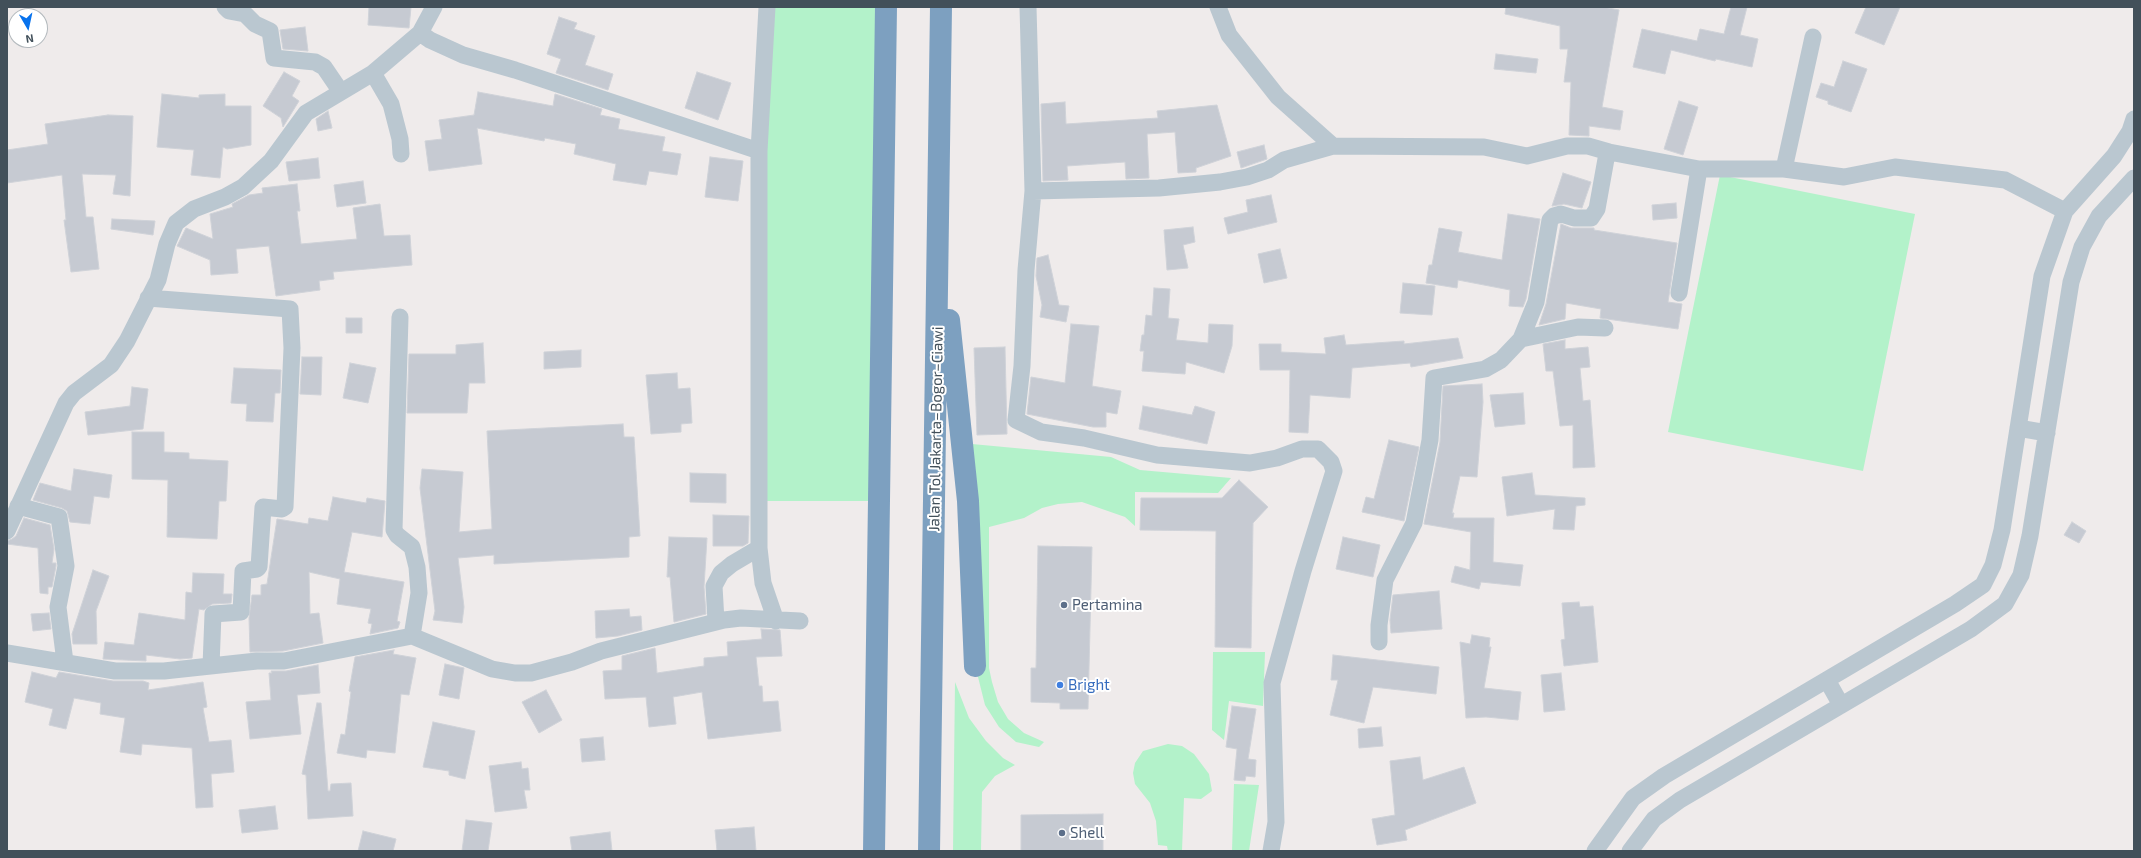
<!DOCTYPE html>
<html>
<head>
<meta charset="utf-8">
<style>
	body { margin:0 }
	#map { position:relative; width:2141px; height:858px; overflow:hidden; background:#efebeb; font-family:"Exo 2",sans-serif }
	canvas { display:block }
	.frame { position:absolute; inset:0; border:8px solid #42505a; pointer-events:none }
	.north { position:absolute; left:8px; top:8px; width:40px; height:40px; box-sizing:border-box; background:#fff; border:1px solid #b3b9bd; border-radius:50%; rotate:171deg; font-size:11px; font-weight:700; line-height:16px; text-align:center; color:#42505a }
	.north::after { content:''; display:block; margin:auto; width:14px; height:18px; background:#0772ed; clip-path:polygon(50% 0,100% 100%,50% 72%,0 100%) }
</style>
</head>
<body>
<div id="map">
<canvas width="2141" height="858"></canvas>
<div class="frame"></div>
<div class="north">N</div>
</div>
<script>
const g = document.querySelector('canvas').getContext('2d');
g.lineJoin = 'round';
function paint(path, color) {
  g.fillStyle = color;
  g.fill(path, 'evenodd');
}
function poly(rows) {
  const path = new Path2D();
  for (const r of rows) {
    path.moveTo(r[0], r[1]);
    for (let i = 2; i < r.length; i += 2) path.lineTo(r[i], r[i + 1]);
  }
  return path;
}
function strokePath(path, color, width, dash) {
  g.strokeStyle = color;
  g.lineWidth = width;
  g.lineCap = dash ? 'butt' : 'round';
  g.setLineDash(dash || []);
  g.stroke(path);
}
function write(font, color, halo, rows, align = 'center') {
  g.font = font + ' "Exo 2",sans-serif';
  g.lineWidth = 4;
  g.setLineDash([]);
  g.textBaseline = 'middle';
  g.strokeStyle = halo;
  g.fillStyle = color;
  for (const [text, x, y, turn = 0] of rows) {
    g.save();
    g.translate(x, y);
    g.rotate((+turn || 0) * Math.PI / 180);
    g.textAlign = isNaN(turn) ? turn : align;
    if (halo) g.strokeText(text, 0, 0);
    g.fillText(text, 0, 0);
    g.restore();
  }
}
paint(poly([
	[767,7,886,7,879,501,759,501],
	[1720,175,1915,214,1863,471,1668,432],
	[972,444,1111,457,1140,470,1231,478,1218,493,1135,492,1135,526,1125,517,1082,502,1058,504,1042,508,1024,518,989,527,989,668,992,682,998,702,1008,719,1024,733,1044,742,1039,747,1016,742,999,727,985,705,978,677],
	[1213,652,1265,652,1263,706,1229,701,1224,740,1212,730],
	[955,682,969,718,986,741,1003,758,1015,765,995,776,982,792,981,851,953,851],
	[1168,744,1182,746,1194,754,1209,774,1212,791,1201,799,1184,798,1182,851,1168,851,1167,846,1158,845,1156,821,1150,803,1135,784,1133,773,1135,763,1143,751],
	[1234,784,1259,785,1249,851,1232,851]
]), '#b3f2ca');
const building = poly([
	[369,7,411,7,409,28,368,25,369,7],
	[1506,7,1603,7,1619,10,1602,107,1623,111,1620,130,1589,126,1589,136,1569,135,1571,82,1564,82,1568,49,1560,49,1560,26,1505,14,1506,7],
	[1731,7,1747,7,1740,35,1758,39,1752,67,1716,59,1715,61,1671,50,1665,74,1633,67,1642,29,1697,41,1700,29,1724,34,1731,7],
	[1866,7,1900,7,1884,45,1855,33,1866,7],
	[559,17,577,23,574,29,595,36,585,65,613,74,608,90,556,73,561,59,547,54,559,17],
	[305,27,308,51,283,49,280,30,305,27],
	[1496,54,1538,59,1536,73,1494,69,1496,54],
	[1843,61,1867,69,1851,112,1828,104,1828,101,1816,97,1821,83,1834,87,1843,61],
	[284,72,300,81,292,96,299,101,283,127,281,118,263,106,284,72],
	[697,72,731,83,718,120,685,108,697,72],
	[478,92,553,106,555,94,602,109,600,115,620,119,618,129,665,137,662,151,681,154,677,175,649,171,646,185,613,180,616,164,574,154,576,144,545,138,544,141,477,128,482,164,429,171,425,141,442,139,439,120,474,115,478,92],
	[162,94,199,98,199,95,225,94,225,106,251,106,251,145,227,149,223,147,220,178,191,175,194,150,157,147,162,94],
	[1679,101,1698,107,1683,155,1664,149,1679,101],
	[1065,102,1066,124,1158,118,1157,111,1217,105,1231,156,1196,168,1196,172,1178,173,1175,132,1147,134,1149,178,1126,179,1125,162,1067,166,1068,180,1043,181,1041,104,1065,102],
	[328,111,332,128,318,131,316,119,328,111],
	[108,115,133,116,130,196,113,194,116,175,82,174,86,217,93,217,99,269,71,272,64,220,66,220,62,175,7,183,7,150,48,144,45,124,108,115],
	[1264,145,1267,159,1241,168,1237,152,1264,145],
	[710,157,743,161,738,201,705,197,710,157],
	[318,158,320,178,289,181,286,162,318,158],
	[1563,173,1591,182,1582,208,1564,204,1552,206,1563,173],
	[363,181,366,203,337,207,334,185,363,181],
	[297,184,300,211,297,211,301,244,357,239,353,208,380,204,384,236,410,235,412,265,333,272,334,279,319,281,320,290,276,296,269,246,236,249,238,273,211,275,210,260,177,246,186,228,213,239,210,214,233,207,232,204,249,195,263,193,262,188,297,184],
	[1271,195,1277,222,1228,234,1224,218,1248,212,1246,200,1271,195],
	[1676,203,1677,218,1653,220,1652,205,1676,203],
	[1508,214,1540,219,1526,299,1523,307,1509,306,1510,290,1458,280,1457,288,1426,283,1429,265,1432,265,1439,228,1462,232,1458,252,1502,260,1508,214],
	[112,219,155,221,153,235,111,229,112,219],
	[1561,224,1571,228,1594,228,1594,230,1677,243,1668,302,1682,304,1678,329,1600,318,1601,309,1566,303,1565,319,1539,325,1546,304,1561,224],
	[1193,227,1195,242,1183,245,1188,268,1167,270,1164,230,1193,227],
	[1280,249,1287,278,1264,283,1258,254,1280,249],
	[1048,255,1059,305,1069,306,1066,322,1040,317,1042,305,1036,276,1037,258,1048,255],
	[1403,283,1435,286,1432,315,1400,313,1403,283],
	[1154,288,1170,289,1168,318,1179,319,1176,340,1208,343,1209,324,1233,325,1232,346,1224,373,1186,362,1185,374,1142,371,1144,351,1140,351,1142,335,1144,335,1146,315,1152,316,1154,288],
	[346,318,362,318,362,333,346,333,346,318],
	[1071,324,1099,326,1092,386,1121,391,1117,414,1106,412,1106,427,1093,427,1027,414,1031,377,1065,383,1071,324],
	[1344,335,1346,345,1404,341,1404,344,1458,338,1463,358,1411,367,1410,363,1352,368,1350,398,1310,395,1308,433,1289,432,1290,370,1260,370,1259,344,1281,344,1281,352,1326,354,1324,338,1344,335],
	[1565,340,1565,349,1588,347,1590,367,1580,368,1583,401,1590,400,1595,467,1573,468,1573,425,1560,426,1553,371,1546,371,1543,344,1565,340],
	[483,343,485,383,469,383,467,413,407,413,409,354,456,354,456,345,483,343],
	[1005,347,1007,434,977,435,974,348,1005,347],
	[581,350,581,367,544,369,544,352,581,350],
	[302,357,322,357,321,395,300,394,302,357],
	[350,363,376,368,368,403,343,398,350,363],
	[234,368,281,370,280,393,275,393,273,422,246,421,247,404,231,403,234,368],
	[677,373,678,389,690,388,692,423,681,424,681,432,651,434,646,375,677,373],
	[1482,384,1483,402,1477,477,1460,476,1452,513,1454,513,1453,518,1494,518,1493,562,1523,565,1520,586,1481,582,1479,589,1451,582,1455,566,1470,570,1471,532,1424,524,1440,442,1443,386,1482,384],
	[132,387,148,389,143,429,88,435,85,412,130,406,132,387],
	[1523,393,1525,424,1495,427,1490,395,1523,393],
	[1143,406,1192,415,1195,406,1215,412,1207,444,1139,429,1143,406],
	[623,424,624,437,634,437,640,536,629,537,629,557,494,564,494,555,458,558,464,607,462,623,433,620,435,611,420,488,422,469,463,472,459,532,492,529,487,431,623,424],
	[132,432,164,432,164,452,189,453,189,459,228,461,226,501,219,501,217,539,167,537,168,480,132,479,132,432],
	[1389,440,1419,447,1404,521,1362,512,1366,497,1374,499,1389,440],
	[74,469,112,475,109,498,94,496,90,524,70,522,67,511,62,508,33,500,40,483,71,491,74,469],
	[690,473,726,474,726,503,690,502,690,473],
	[1532,473,1535,495,1585,498,1585,505,1576,506,1574,530,1553,529,1555,509,1507,516,1502,477,1532,473],
	[1239,480,1268,507,1253,523,1251,648,1215,647,1216,531,1140,530,1141,498,1222,498,1239,480],
	[333,497,366,503,367,498,385,501,382,537,352,532,344,572,404,582,397,621,400,622,398,628,370,634,372,624,368,623,371,609,337,604,340,579,309,572,310,614,319,613,323,643,283,651,250,652,249,618,252,595,261,595,261,585,267,584,277,519,308,524,309,518,328,521,333,497],
	[713,515,749,516,748,543,743,546,713,546,713,515],
	[24,518,50,525,54,549,52,563,56,563,56,566,52,587,48,587,48,594,40,593,38,548,7,544,7,541,12,539,16,536,24,518],
	[2072,522,2086,531,2079,543,2064,535,2072,522],
	[669,537,707,538,704,587,706,614,674,622,670,577,667,577,669,537],
	[1343,537,1380,545,1373,577,1336,569,1343,537],
	[1038,546,1092,547,1088,709,1060,709,1060,703,1031,702,1031,668,1036,668,1038,546],
	[93,570,109,576,96,611,97,644,73,644,72,634,93,570],
	[193,573,224,574,223,594,232,594,231,603,212,604,204,610,199,609,192,658,180,659,146,655,146,661,103,659,105,642,134,645,139,613,185,620,186,592,192,593,193,573],
	[1439,591,1442,629,1391,633,1390,620,1393,595,1439,591],
	[1579,602,1580,607,1593,606,1598,662,1564,666,1561,640,1565,639,1562,603,1579,602],
	[629,609,630,617,641,616,642,630,618,636,596,638,595,611,629,609],
	[49,613,51,629,33,631,31,614,49,613],
	[761,629,780,630,782,656,756,657,759,686,762,686,763,702,778,701,781,731,708,739,702,692,673,697,676,724,649,727,646,697,605,699,603,671,622,670,622,656,655,648,657,673,704,666,704,658,728,656,727,642,762,639,761,629],
	[1472,635,1490,638,1489,647,1491,647,1484,688,1521,692,1518,720,1486,717,1466,718,1460,642,1470,644,1472,635],
	[394,650,393,654,416,658,409,695,401,694,395,753,367,750,366,758,337,753,341,734,345,735,351,692,349,691,355,657,394,650],
	[1333,655,1439,667,1436,694,1373,687,1364,723,1330,715,1338,680,1331,680,1333,655],
	[445,664,464,668,459,699,439,695,445,664],
	[318,665,320,693,297,695,301,734,250,739,246,702,271,700,269,673,272,673,271,671,286,671,318,665],
	[32,672,56,678,59,672,113,681,143,681,149,683,148,690,203,682,207,707,203,708,209,742,231,740,234,772,211,774,213,807,196,808,192,748,142,744,141,755,120,752,125,718,100,714,101,703,74,698,66,729,49,725,53,709,25,702,32,672],
	[1561,673,1565,710,1544,712,1541,675,1561,673],
	[546,690,562,720,539,733,522,702,546,690],
	[317,703,321,703,328,791,330,791,331,784,351,783,353,816,308,819,306,775,302,774,317,703],
	[1232,706,1256,709,1248,759,1256,760,1255,777,1246,776,1245,781,1234,780,1237,749,1226,747,1232,706],
	[433,722,475,731,465,779,449,775,449,771,423,767,433,722],
	[1381,727,1383,746,1359,748,1358,729,1381,727],
	[603,737,605,760,582,762,580,739,603,737],
	[1420,757,1423,780,1464,767,1476,803,1405,830,1407,840,1377,845,1372,819,1395,815,1390,761,1420,757],
	[521,762,522,769,528,768,530,790,524,790,527,808,495,812,489,766,521,762],
	[275,806,278,829,242,833,239,810,275,806],
	[1103,814,1103,851,1021,851,1021,815,1103,814],
	[466,820,492,823,488,851,462,851,466,820],
	[754,827,756,851,717,851,715,830,754,827],
	[363,831,396,839,393,851,358,851,363,831],
	[610,832,612,851,572,851,570,837,610,832]
]);
paint(building, '#c6cad2');
strokePath(building, '#cfd2d8', 1);
strokePath(poly([
	[225,7,229,11,245,14,255,24,270,31,274,58,315,62,324,67,341,92],
	[767,7,759,151,759,548,763,583,776,621],
	[1028,7,1033,191,1026,270,1022,366,1016,420,1041,432,1084,438,1157,455,1250,463,1277,458,1302,449,1318,449,1331,462,1334,471,1303,571,1272,683,1276,822,1271,851],
	[1218,7,1229,35,1278,97,1333,146],
	[420,33,430,40,463,55,515,70,759,151],
	[373,73,391,104,400,139,401,154],
	[1784,169,1813,37],
	[1033,191,1159,188,1220,182,1247,177,1268,170,1284,160,1333,146,1484,147,1527,156,1567,146,1588,146,1609,152,1699,169,1784,169,1844,177,1895,167,2005,180,2065,211],
	[1679,293,1699,169],
	[148,298,290,309,292,348,285,507,282,509,263,507,259,567,257,569,243,571,241,612,213,614,211,666],
	[1521,339,1578,327,1605,328],
	[2018,428,2047,433],
	[18,506,59,517,66,566,58,607,65,662],
	[7,531,66,403,74,393,111,365,127,341,158,280,167,244,176,223,194,209,225,197,243,187,271,161,306,113,373,73,420,33,434,7],
	[716,621,714,586,721,573,732,564,759,548],
	[412,636,492,669,515,673,531,673,572,662,601,651,724,620,741,618,800,621],
	[1379,642,1379,625,1385,580,1414,523,1430,440,1434,378,1485,369,1501,360,1521,339,1536,302,1550,220,1554,216,1561,214,1574,218,1591,218,1597,209,1606,159,1609,152],
	[7,653,115,671,164,671,257,661,284,661,412,636,419,593,417,567,412,547,397,535,394,530,400,317],
	[1827,680,1841,705],
	[1595,851,1633,798,1664,776,1955,604,1983,585,1993,565,2002,530,2042,276,2065,211,2114,156,2130,131,2134,119],
	[1630,851,1654,819,1680,800,1971,629,2005,604,2021,575,2030,536,2071,282,2082,247,2099,216,2134,178]
]), '#bac7d0', 17);
strokePath(poly([
	[949,320,968,501,975,666],
	[874,851,886,7],
	[929,851,941,7]
]), '#7da0c0', 22);
for (const [x, y, r, color] of [
	[1064,605,4,"#5c6f8a"],
	[1060,685,4,"#3f7fe0"],
	[1062,833,4,"#5c6f8a"]
]) {
  const dot = new Path2D();
  dot.arc(x, y, r, 0, 2 * Math.PI);
  g.fillStyle = color;
  g.fill(dot);
  strokePath(dot, '#fff', 1.5);
}
write('15px', '#42505a', '#fff', [
	["Jalan Tol Jakarta–Bogor–Ciawi",936,429,-89]
]);
write('15px', '#4e5e75', '#fff', [
	["Pertamina",1072,605],
	["Shell",1070,833]
], 'left');
write('15px', '#366cbe', '#fff', [
	["Bright",1068,685]
], 'left');
</script>
</body>
</html>
